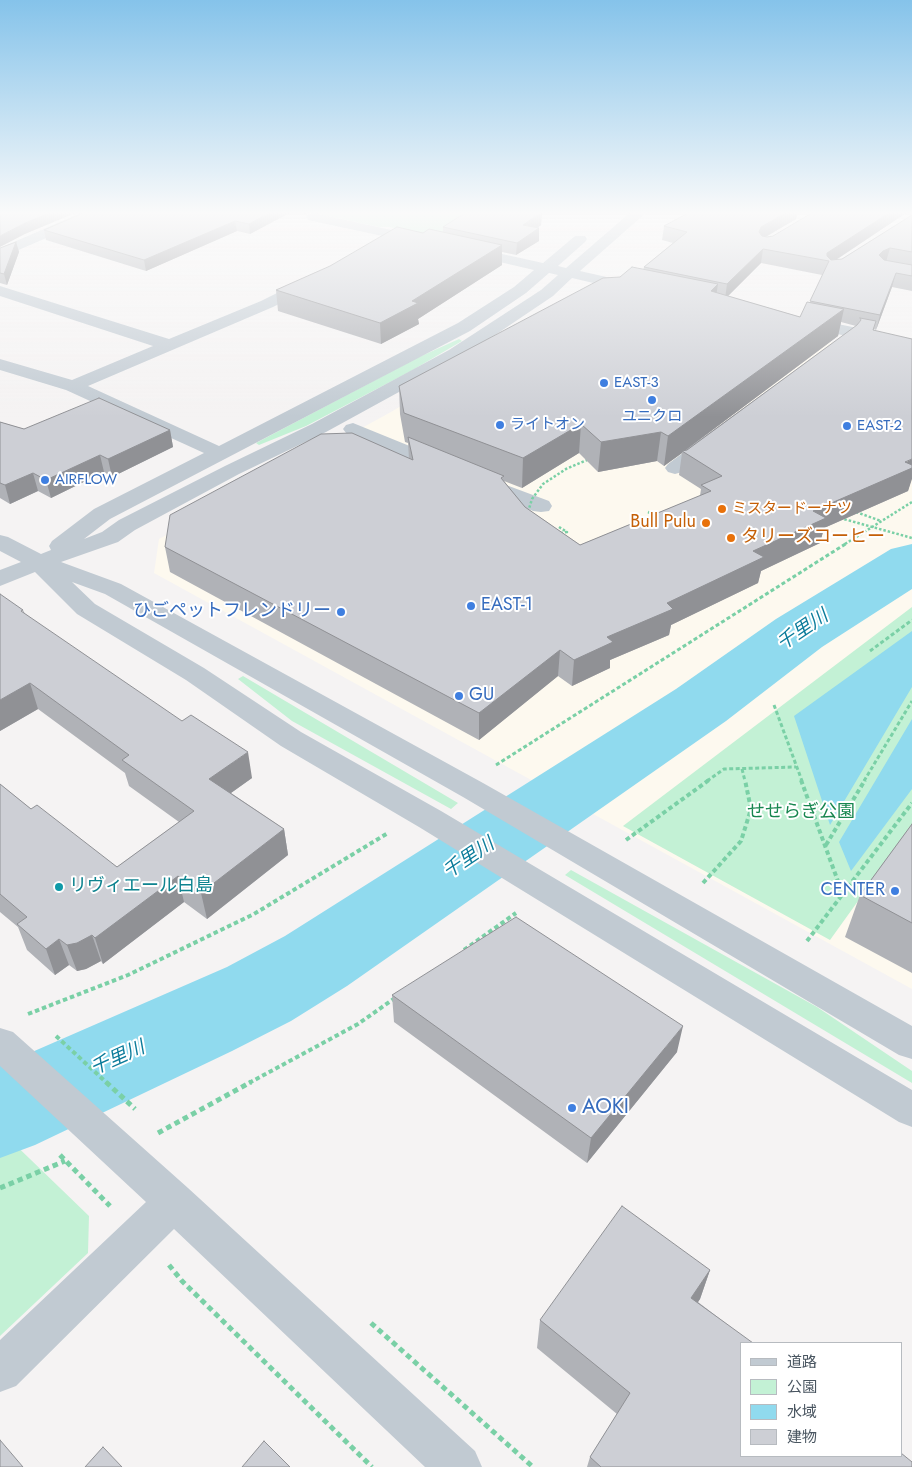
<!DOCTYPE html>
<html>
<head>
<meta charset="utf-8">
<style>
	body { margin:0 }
	#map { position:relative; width:912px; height:1467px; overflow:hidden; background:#f5f3f3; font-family:Jost,"Noto Sans JP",sans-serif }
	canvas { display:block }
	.legend { position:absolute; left:740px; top:1342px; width:162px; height:115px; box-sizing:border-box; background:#fff; border:1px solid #b7bbc0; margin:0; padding:6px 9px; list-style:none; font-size:15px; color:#4a5661 }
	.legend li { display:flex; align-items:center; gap:10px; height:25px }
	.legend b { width:25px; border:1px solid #b7bbc0 }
</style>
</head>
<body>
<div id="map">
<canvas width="912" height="1467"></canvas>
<ul class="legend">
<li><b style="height:6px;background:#c1cad2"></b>道路</li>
<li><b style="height:14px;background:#c3f1d5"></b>公園</li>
<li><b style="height:14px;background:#90daee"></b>水域</li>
<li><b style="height:14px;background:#cdcfd5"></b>建物</li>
</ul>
</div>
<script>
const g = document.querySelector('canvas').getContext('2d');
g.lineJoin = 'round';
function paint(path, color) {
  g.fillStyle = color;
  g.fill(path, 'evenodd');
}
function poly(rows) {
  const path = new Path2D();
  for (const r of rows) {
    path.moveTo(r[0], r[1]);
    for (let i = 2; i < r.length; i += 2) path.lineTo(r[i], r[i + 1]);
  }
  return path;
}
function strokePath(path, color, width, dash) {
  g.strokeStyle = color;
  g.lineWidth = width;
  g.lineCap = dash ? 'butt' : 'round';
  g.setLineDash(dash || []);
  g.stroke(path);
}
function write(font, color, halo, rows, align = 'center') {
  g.font = font + ' Jost,"Noto Sans JP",sans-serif';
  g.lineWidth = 4;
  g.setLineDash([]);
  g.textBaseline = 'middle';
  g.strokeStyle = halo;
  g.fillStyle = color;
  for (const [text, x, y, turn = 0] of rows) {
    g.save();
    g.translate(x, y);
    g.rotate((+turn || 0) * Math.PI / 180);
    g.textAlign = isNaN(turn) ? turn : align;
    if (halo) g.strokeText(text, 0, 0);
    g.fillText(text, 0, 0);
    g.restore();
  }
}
paint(poly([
	[612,297,912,359,912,989,154,573,159,539,391,412,517,337]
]), '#fdf9ef');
paint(poly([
	[318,211,480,211,436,236,389,227,379,227,314,213],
	[459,339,462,341,411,371,306,426,259,445,256,443,417,358],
	[912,607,912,826,830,940,623,826],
	[243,676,458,803,451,809,292,721,238,679],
	[571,870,817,1007,912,1071,912,1083,565,875],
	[0,1130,89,1216,88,1253,0,1336]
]), '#c3f1d5');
paint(poly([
	[912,631,912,687,830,825,794,716],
	[912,719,912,789,851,871,839,842]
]), '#90daee');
paint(poly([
	[912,544,912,589,822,647,726,721,347,986,291,1021,232,1051,35,1145,0,1158,0,1066,227,967,285,936,676,689,776,619,891,549,912,544]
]), '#90daee');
strokePath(poly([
	[648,512,657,516],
	[856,512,881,521],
	[559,527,567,532,561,533],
	[845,544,912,502]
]), '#7ad0a6', 2.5, [2.5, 2]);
strokePath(poly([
	[870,651,912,620],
	[774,705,802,781],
	[496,765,847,543],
	[742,769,745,781],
	[707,781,724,769,796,767],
	[864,781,912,701]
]), '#7ad0a6', 3, [4, 2.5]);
strokePath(poly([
	[801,780,843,895],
	[626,840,709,780],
	[826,845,865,780],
	[703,883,741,841,751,809,745,780],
	[807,941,912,803],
	[464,950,516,913],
	[28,1014,128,975,254,914,388,833],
	[56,1036,107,1083],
	[249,1083,358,1024,395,998]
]), '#7ad0a6', 4, [4.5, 3]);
strokePath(poly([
	[106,1082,135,1109],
	[158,1133,251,1082],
	[60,1155,110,1206],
	[0,1188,65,1161],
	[169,1265,182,1281,372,1467],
	[371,1323,533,1467]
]), '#7ad0a6', 5, [5.5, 4]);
paint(poly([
	[85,211,104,211,102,214,0,258,0,248,85,211],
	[632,211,648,211,580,271,642,285,644,288,642,291,636,293,572,278,553,296,461,358,326,432,239,474,135,530,118,542,61,562,121,584,483,783,912,1026,912,1059,899,1055,463,797,105,594,72,582,95,604,204,668,301,732,441,811,912,1090,912,1127,899,1122,419,827,281,746,186,680,77,614,35,572,0,586,0,570,21,562,0,551,0,535,8,537,41,554,51,550,49,546,52,541,94,509,204,453,66,390,0,370,0,359,72,380,153,346,0,296,0,286,169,339,261,301,303,280,315,280,317,283,315,286,273,307,88,386,219,446,458,323,514,287,534,270,461,253,459,250,461,247,466,246,543,263,575,236,585,236,587,239,585,242,558,266,566,268,632,211],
	[549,273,558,275,541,290,449,350,312,424,225,466,119,520,102,532,84,539,110,519,470,331,526,293,549,273],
	[313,213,424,237,429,238,431,241,429,244,424,245,308,220,306,217,308,214,313,213],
	[803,317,912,339,912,349,797,326,795,322,797,318,803,317],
	[353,423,449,462,452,466,449,470,442,472,435,470,346,433,343,429,346,425,353,423],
	[710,436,717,438,720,442,717,446,682,472,675,474,668,472,665,468,668,464,703,438,710,436],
	[482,476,549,501,552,506,549,511,541,512,533,511,475,486,472,482,475,478,482,476],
	[0,1028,13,1032,188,1188,475,1451,482,1467,425,1467,174,1229,16,1386,0,1392,0,1340,146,1202,0,1066,0,1028]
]), '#c1cad2');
strokePath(poly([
	[528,512,532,499,543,484,566,469,587,460],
	[840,518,912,538]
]), '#7ad0a6', 2.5, [2.5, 2]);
paint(poly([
	[88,211,293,211,250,234,237,231,146,271,46,240,44,230],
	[294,211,312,211,306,214],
	[692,211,797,211,796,219,766,237,767,237,912,211,912,213,906,213,836,260,842,259,912,215,912,291,892,287,876,330,874,329,874,331,911,480,908,491,824,528,820,543,761,571,758,583,671,625,669,635,610,660,610,668,572,686,558,676,479,740,170,572,165,547,409,459,408,443,405,442,400,414,399,386,620,277,643,270,644,267,673,243,662,240,664,226],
	[761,263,822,275,810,302,800,317,728,296],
	[841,322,856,326,686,450,838,336],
	[579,453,598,472,657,461,664,466,682,453,679,475,701,489,700,496,580,545,525,507,504,481,522,488],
	[542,212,541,225,537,228,539,241,516,255,502,252,502,265,418,319,419,324,381,344,278,311,276,290,423,233,443,232,443,227],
	[16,242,19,252,7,285,0,283,0,248],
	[0,422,24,429,170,430,173,447,112,477,104,472,51,498,38,491,10,504,0,498],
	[23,610,25,614,252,778,231,793,284,829,288,855,207,919,184,902,103,964,101,961,86,969,77,971,69,965,55,975,27,950,18,927,0,912,0,784,31,809,117,867,179,822,129,786,125,773,38,709,0,731],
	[912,824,912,973,845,937,860,895],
	[392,995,677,1052,587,1163,394,1022],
	[710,1270,700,1299,698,1302,912,1467,587,1467,590,1457,617,1414,537,1348,540,1320]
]), '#b0b2b7');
paint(poly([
	[54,211,80,211,25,234,0,247,0,236,23,224],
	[273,211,293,211,250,234,249,224],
	[305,211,312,211,306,214],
	[529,211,543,211,542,212,541,225,523,238,523,225],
	[789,211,797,211,796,219,758,241,759,232,761,227],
	[892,211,912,211,912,213,906,213,828,265,829,261,825,261,827,253],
	[235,221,237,231,146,271,144,260],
	[539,228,539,241,516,255,517,243],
	[16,242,19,252,7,285,4,274],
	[502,245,502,265,418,319,419,324,381,344,380,323,412,301],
	[890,248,886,262,879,255,883,251],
	[763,249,761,263,725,299,727,284],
	[896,273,892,287,876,330,880,315],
	[718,284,714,310,711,291],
	[844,309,838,336,683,452,682,451,682,453,664,466,668,436],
	[581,424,579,453,522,488,523,458],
	[170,430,173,447,112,477,108,459],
	[661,432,657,461,598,472,601,442],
	[100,455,104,472,51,498,46,480],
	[912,459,912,479,908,491,824,528,820,543,761,571,758,583,671,625,669,635,610,660,610,668,572,686,574,660,607,637,667,603,753,551,813,511],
	[33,473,38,491,10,504,5,485],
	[560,650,558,676,479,740,479,713],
	[30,683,38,709,0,731,0,700],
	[248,752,252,778,214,805,209,779],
	[284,829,288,855,207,919,201,893],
	[178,876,184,902,103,964,95,938],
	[92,935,101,961,86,969,77,971,67,945],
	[59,939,69,965,55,975,46,949],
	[683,1026,677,1052,587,1163,591,1138],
	[710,1270,700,1299,682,1326,691,1298]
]), '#909195');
const building = poly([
	[0,211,54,211,23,224,0,236,0,211],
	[88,211,273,211,249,224,235,221,144,260,44,230,88,211],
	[468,211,536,211,542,212,523,225,539,228,517,243,443,227,468,211],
	[692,211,789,211,761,227,759,232,762,236,767,237,773,236,815,211,892,211,827,253,827,256,831,260,842,259,912,215,912,252,890,248,883,251,879,255,884,260,912,265,912,276,896,273,880,315,810,301,829,261,763,249,727,284,644,267,687,232,664,226,692,211],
	[397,227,423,233,429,229,502,245,412,301,418,303,380,323,276,290,330,266,397,227],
	[16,242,4,274,0,273,0,248,16,242],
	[632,267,718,284,711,291,800,317,807,302,844,309,668,436,661,432,601,442,581,424,523,458,404,413,399,386,603,278,620,277,632,267],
	[860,318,876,321,873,330,912,339,912,459,905,462,912,465,912,468,813,511,826,518,753,551,764,557,667,603,673,609,607,637,613,642,574,660,560,650,479,713,165,547,170,515,321,434,352,433,413,460,408,437,504,476,501,478,525,507,580,545,711,491,701,485,722,476,682,451,687,450,857,325,861,320,860,318],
	[99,398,170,430,108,459,100,455,46,480,33,473,5,485,0,483,0,422,24,429,99,398],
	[0,594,23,610,21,611,182,721,191,715,248,752,209,779,284,829,201,893,178,876,95,938,92,935,77,943,67,945,59,939,46,949,17,924,27,917,0,894,0,784,31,809,37,805,117,867,194,811,122,760,129,755,30,683,0,700,0,594],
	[912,824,912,923,860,895,912,824],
	[516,917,683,1026,591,1138,392,995,516,917],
	[622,1206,710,1270,691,1298,753,1343,741,1343,741,1456,901,1456,901,1453,912,1462,912,1467,601,1467,590,1457,630,1393,540,1320,622,1206],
	[0,1440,23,1467,0,1467,0,1440],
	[264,1441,290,1467,242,1467,264,1441],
	[103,1447,122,1467,85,1467,103,1447]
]);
paint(building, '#cdcfd5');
strokePath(building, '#909195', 1);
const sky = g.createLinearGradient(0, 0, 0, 417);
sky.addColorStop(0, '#85c3ea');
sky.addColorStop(0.51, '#fafafa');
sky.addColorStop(1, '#fafafa00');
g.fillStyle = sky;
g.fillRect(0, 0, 912, 417);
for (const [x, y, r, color] of [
	[604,383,5,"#3f7fe0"],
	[652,400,5,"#3f7fe0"],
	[500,425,5,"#3f7fe0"],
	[847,426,5,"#3f7fe0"],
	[45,480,5,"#3f7fe0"],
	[722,509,5,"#e8710a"],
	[706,523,5,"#e8710a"],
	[731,538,5,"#e8710a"],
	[471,606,5,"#3f7fe0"],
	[341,612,5,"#3f7fe0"],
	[459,696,5,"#3f7fe0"],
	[59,887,5,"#0f9aa8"],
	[895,891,5,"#3f7fe0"],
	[572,1108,5,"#3f7fe0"]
]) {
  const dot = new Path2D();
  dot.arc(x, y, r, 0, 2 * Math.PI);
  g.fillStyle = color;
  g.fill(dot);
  strokePath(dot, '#fff', 2);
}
write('15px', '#366cbe', '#fff', [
	["EAST-3",614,383],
	["ユニクロ",652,417,"center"],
	["ライトオン",510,425],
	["EAST-2",857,426],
	["AIRFLOW",55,480]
], 'left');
write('15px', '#c56008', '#fff', [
	["ミスタードーナツ",732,509]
], 'left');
write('18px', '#c56008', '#fff', [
	["Bull Pulu",696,523],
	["タリーズコーヒー",741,538,"left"]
], 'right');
write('18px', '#366cbe', '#fff', [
	["EAST-1",481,606],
	["ひごペットフレンドリー",331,612,"right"],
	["GU",469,696],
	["CENTER",885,891,"right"]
], 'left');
write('18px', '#17864f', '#fff', [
	["せせらぎ公園",801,813]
]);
write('18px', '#0d838f', '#fff', [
	["リヴィエール白島",69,887]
], 'left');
write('italic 19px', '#0c7c9b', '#fff', [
	["千里川",803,631,-34],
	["千里川",469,859,-34],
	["千里川",118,1059,-24]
]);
write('21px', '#366cbe', '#fff', [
	["AOKI",582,1108]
], 'left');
</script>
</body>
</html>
